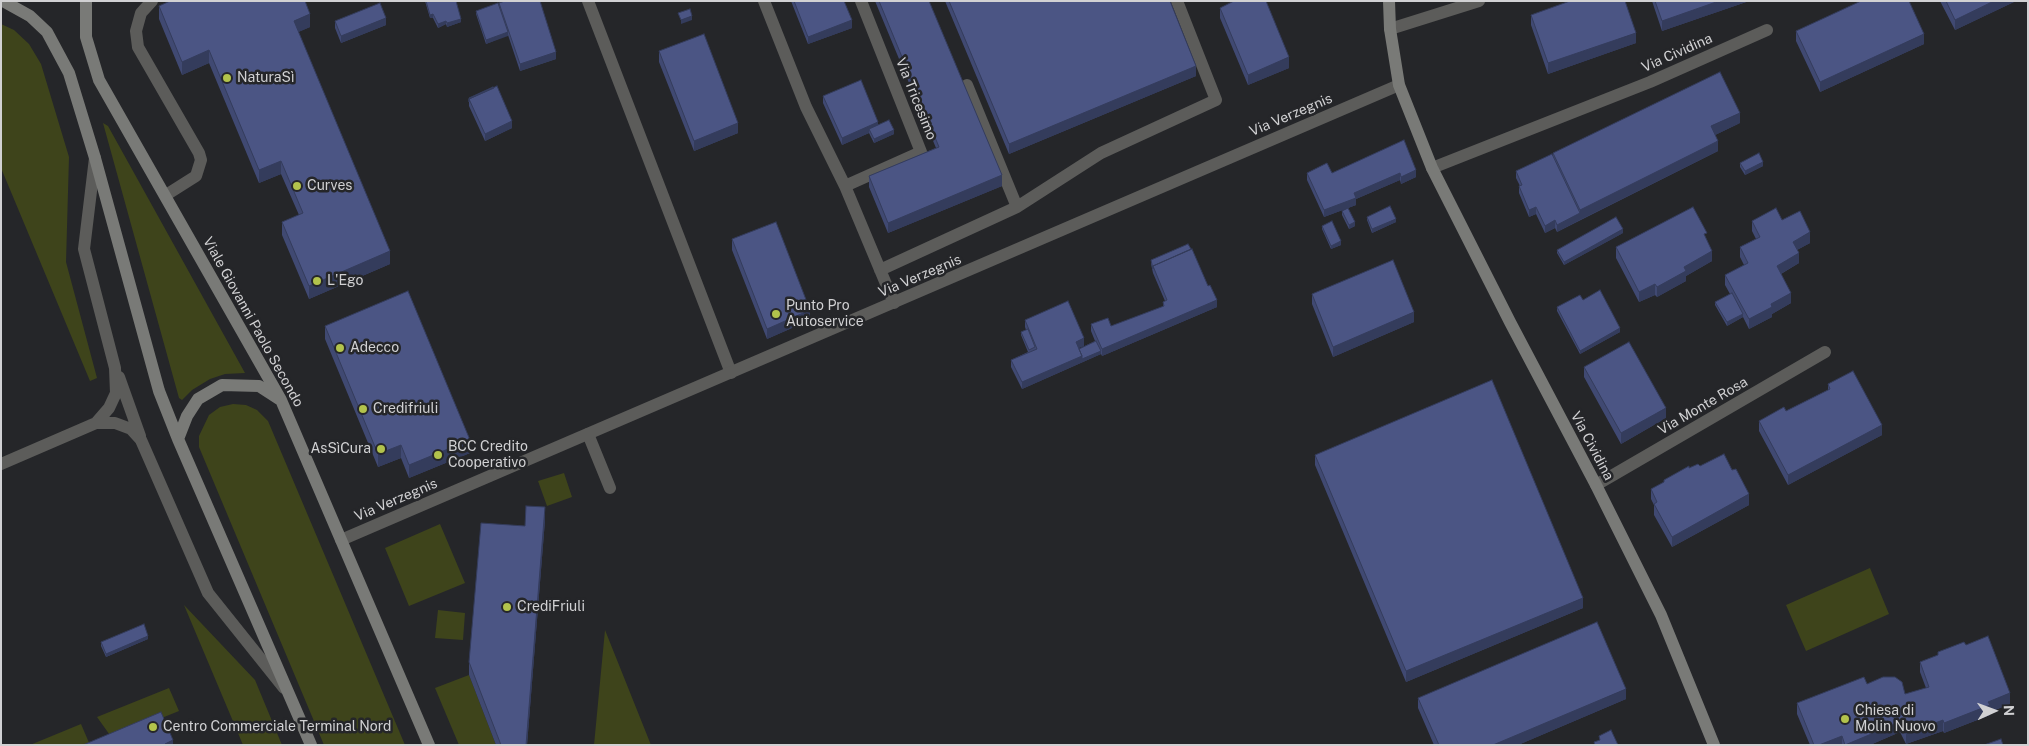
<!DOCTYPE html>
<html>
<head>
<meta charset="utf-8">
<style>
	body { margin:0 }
	#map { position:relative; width:2029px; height:746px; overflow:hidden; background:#252629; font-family:"Public Sans",sans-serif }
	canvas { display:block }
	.frame { position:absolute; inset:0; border:2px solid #d1d1d3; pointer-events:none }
	.north { position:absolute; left:1969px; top:686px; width:50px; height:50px; -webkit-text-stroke:4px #252629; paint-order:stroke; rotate:88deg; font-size:14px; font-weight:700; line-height:20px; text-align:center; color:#d1d1d3 }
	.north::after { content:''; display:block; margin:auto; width:18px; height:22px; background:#d1d1d3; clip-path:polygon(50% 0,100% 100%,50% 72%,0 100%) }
</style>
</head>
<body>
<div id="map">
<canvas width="2029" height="746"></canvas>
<div class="frame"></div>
<div class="north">N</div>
</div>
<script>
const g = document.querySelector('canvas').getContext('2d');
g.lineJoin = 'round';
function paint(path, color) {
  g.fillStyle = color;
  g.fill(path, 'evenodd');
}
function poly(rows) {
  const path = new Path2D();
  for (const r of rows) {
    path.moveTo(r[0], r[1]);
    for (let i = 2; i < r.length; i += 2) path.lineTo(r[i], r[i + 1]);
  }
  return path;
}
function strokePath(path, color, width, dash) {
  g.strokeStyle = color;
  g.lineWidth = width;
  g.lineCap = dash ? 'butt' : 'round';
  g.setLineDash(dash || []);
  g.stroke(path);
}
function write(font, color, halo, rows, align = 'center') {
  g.font = font + ' "Public Sans",sans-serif';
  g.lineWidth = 5;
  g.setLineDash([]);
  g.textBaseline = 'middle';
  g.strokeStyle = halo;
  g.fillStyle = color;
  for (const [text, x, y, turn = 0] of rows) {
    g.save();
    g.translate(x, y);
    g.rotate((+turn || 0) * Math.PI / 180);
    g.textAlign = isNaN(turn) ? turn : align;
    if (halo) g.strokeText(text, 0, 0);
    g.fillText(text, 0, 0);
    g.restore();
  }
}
paint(poly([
	[1,24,14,30,29,44,41,64,69,157,66,262,97,378,90,381,1,168],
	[103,123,108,126,245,373,225,374,210,379,192,390,182,400,179,398],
	[233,404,246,405,257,410,268,421,405,745,324,745,199,447,199,436,209,415,220,407],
	[564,473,572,497,547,506,538,481],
	[440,524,465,583,409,606,385,548],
	[1870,568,1889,614,1806,651,1786,605],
	[184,605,255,680,282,745,243,745],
	[438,610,465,613,463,640,435,638],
	[605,630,651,745,594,745],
	[469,675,496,745,459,745,435,688],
	[169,688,179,711,112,738,97,717],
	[81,724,90,745,30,745]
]), '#3e441b');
strokePath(poly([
	[152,1,141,13,136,31,138,47,199,153,201,160,196,176,166,195],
	[588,1,731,373],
	[764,1,806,107,845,186],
	[861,1,921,152,845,186,894,303],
	[967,85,1017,207],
	[880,270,1017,207,1101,153,1216,100,1177,1],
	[119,377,140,436],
	[96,423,115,423,131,429,141,440,208,593,284,688],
	[588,434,610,488],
	[1,464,96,423,109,408,116,393,115,368,84,249,95,158]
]), '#5c5c5a', 12);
strokePath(poly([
	[1390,29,1479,1],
	[1432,168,1650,82,1767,30],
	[1596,485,1825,352],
	[341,540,1399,85]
]), '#5c5c5a', 12);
strokePath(poly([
	[3,1,30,16,47,32,69,73,95,158,159,391,178,439,311,745],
	[86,1,86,37,99,80,281,400,429,745],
	[1389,1,1390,29,1399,85,1432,168,1510,322,1596,485,1661,615,1714,745],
	[178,439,187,416,198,399,222,385,259,386,279,399]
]), '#797a77', 12);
paint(poly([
	[425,1,456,1,461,22,447,27,446,24,438,28,433,18,430,18],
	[791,1,844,1,852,28,808,44],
	[875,1,929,1,1002,186,888,233,869,187,869,176,936,148],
	[945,1,1170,1,1196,76,1009,154],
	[1652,1,1749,1,1662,31],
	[1940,1,2016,1,1955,30],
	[499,3,556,59,520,71,508,35,486,44,476,14,476,11,499,6],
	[159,6,310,27,298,32,390,264,309,299,282,235,282,222,299,215,281,174,259,183,209,63,182,75,159,19],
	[1220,8,1289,68,1248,85,1220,18],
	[1531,15,1636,43,1548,74,1531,25],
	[335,21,386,25,341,43,335,28],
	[1796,31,1924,44,1820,92,1796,41],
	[659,51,738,133,694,151,659,62],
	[494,88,512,128,485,141,469,106,469,98],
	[823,96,878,125,894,134,874,143,869,133,842,145,823,103],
	[1740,123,1715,135,1718,151,1557,232,1555,228,1545,233,1536,214,1529,217,1519,193,1519,186,1520,186,1516,178,1516,171,1553,156,1553,153],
	[1404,140,1416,177,1401,184,1400,180,1356,199,1356,205,1324,217,1307,180,1307,173,1332,173],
	[1740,163,1763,166,1745,175,1740,167],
	[1342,211,1355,226,1349,229,1342,215],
	[1367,217,1396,222,1372,233,1367,220],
	[1782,220,1810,243,1797,250,1799,263,1781,274,1791,303,1772,314,1772,317,1749,329,1743,317,1727,326,1715,305,1715,302,1730,294,1725,285,1725,275,1744,265,1740,257,1740,247,1756,239,1752,231,1752,221],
	[1322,226,1341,245,1331,249,1322,229],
	[1623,233,1564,265,1557,253,1557,250],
	[732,239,810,320,767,339,732,250],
	[1707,240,1712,261,1686,276,1686,281,1657,297,1655,295,1639,302,1616,258,1616,247],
	[1151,260,1217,307,1102,356,1101,354,1022,389,1011,367,1011,360,1028,352,1021,335,1021,332,1026,330,1025,327,1025,320,1084,346,1078,348,1079,349,1095,341,1091,331,1091,324,1111,326,1163,307,1163,302,1165,301,1153,273,1151,264],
	[1312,294,1414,322,1333,357,1312,304],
	[1583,300,1620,332,1580,354,1557,311,1557,307],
	[325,326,470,453,409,478,401,458,378,467,325,339],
	[1584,367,1666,418,1621,444,1584,377],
	[1828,384,1882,435,1788,485,1759,431,1759,421,1786,411,1828,390],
	[1315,455,1583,608,1406,682,1315,465],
	[1689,468,1749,505,1672,547,1654,515,1654,505,1651,499,1651,489,1664,483,1664,480],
	[545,520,527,745,496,745,469,675,469,662,525,526],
	[148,639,106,657,101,646,101,642],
	[1966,645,2010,704,1990,712,1990,715,1944,733,1943,731,1906,744,1900,732,1870,745,1810,745,1797,714,1797,703,1867,684,1905,694,1926,688,1920,672,1920,662,1938,655,1938,652],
	[1418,698,1626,699,1518,745,1434,745,1418,708]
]), '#404972');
paint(poly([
	[1719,1,1749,1,1662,31,1662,21],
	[1994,1,2016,1,1955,30,1955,20],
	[310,14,310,27,294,34,294,21],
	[433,14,433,18,430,18,430,15],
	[692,16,692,20,681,24,681,20],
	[386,18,386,25,341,43,341,36],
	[461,19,461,22,447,27,447,23],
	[852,20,852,28,808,44,808,37],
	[446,21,446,24,438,28,438,24],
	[508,32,508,36,486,44,486,40],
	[1636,33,1636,43,1548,74,1548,63],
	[1924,34,1924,44,1820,92,1820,82],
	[209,50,209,63,182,75,182,62],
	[556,52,556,59,520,71,520,64],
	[1289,57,1289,68,1248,85,1248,75],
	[1196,66,1196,76,1009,154,1009,144],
	[1740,113,1740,123,1711,137,1711,126],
	[512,121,512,128,485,141,485,134],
	[878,122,878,129,869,129,869,133,842,145,842,138],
	[738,123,738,133,694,151,694,141],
	[894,130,894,134,874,143,874,139],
	[1718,141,1718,151,1580,220,1580,210],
	[281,161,281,174,259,183,259,170],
	[1763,162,1763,166,1745,175,1745,171],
	[1416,170,1416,177,1401,184,1401,177],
	[1400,173,1400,180,1356,199,1356,205,1324,217,1324,210,1354,193],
	[1002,175,1002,186,888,233,888,223],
	[1536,207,1536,214,1529,217,1529,210],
	[1580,213,1580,220,1557,232,1557,225],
	[1396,219,1396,222,1372,233,1372,229],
	[1555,220,1555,228,1545,233,1545,226],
	[1355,222,1355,226,1349,229,1349,225],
	[1623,229,1623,233,1564,265,1564,262],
	[1810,232,1810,243,1793,252,1793,242],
	[1341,241,1341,245,1331,249,1331,246],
	[390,251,390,264,309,299,309,286],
	[1712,251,1712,261,1686,276,1686,281,1657,297,1657,287,1684,267],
	[1799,253,1799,263,1777,276,1777,266],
	[1655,284,1655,295,1639,302,1639,292],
	[1791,293,1791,303,1772,314,1772,317,1749,329,1749,319,1771,304],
	[1217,300,1217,307,1102,356,1102,349],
	[810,310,810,320,767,339,767,329],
	[1414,312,1414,322,1333,357,1333,347],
	[1743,314,1743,317,1727,326,1727,322],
	[1620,328,1620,332,1580,354,1580,351],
	[1084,338,1084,346,1076,349,1076,342],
	[1101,351,1101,354,1022,389,1022,382,1082,356],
	[1666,408,1666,418,1621,444,1621,433],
	[1882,425,1882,435,1788,485,1788,475],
	[470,440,470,453,409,478,409,465],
	[401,445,401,458,378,467,378,454],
	[1749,494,1749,505,1672,547,1672,537],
	[545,507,545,520,527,745,526,745],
	[1583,598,1583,608,1406,682,1406,671],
	[148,636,148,639,106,657,106,654],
	[1626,689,1626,699,1518,745,1493,745],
	[2010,693,2010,704,1990,712,1990,715,1944,733,1944,723,1988,702],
	[1943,720,1943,731,1906,744,1906,734],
	[1900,722,1900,732,1870,745,1845,745],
	[1842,736,1842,745,1819,745],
	[173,740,173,745,165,745,165,744]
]), '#343c5c');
const building = poly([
	[170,1,305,1,310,14,294,21,390,251,309,286,282,222,303,213,281,161,259,170,209,50,182,62,159,6,170,1],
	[426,1,456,1,461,19,447,23,446,21,438,24,433,14,430,15,426,1],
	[505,1,540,1,556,52,520,64,499,3,505,1],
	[794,1,844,1,852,20,808,37,794,1],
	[879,1,929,1,1002,175,888,223,869,176,939,147,879,1],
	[949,1,1170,1,1196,66,1009,144,949,1],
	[1234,1,1266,1,1289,57,1248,75,1220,8,1234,1],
	[1570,1,1625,1,1636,33,1548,63,1531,15,1570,1],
	[1655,1,1719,1,1662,21,1655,1],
	[1861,1,1909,1,1924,34,1820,82,1796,31,1861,1],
	[1946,1,1994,1,1955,20,1946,1],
	[380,3,386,18,341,36,335,21,380,3],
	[498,3,508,32,486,40,476,11,498,3],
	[690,9,692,16,681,20,678,13,690,9],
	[704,34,738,123,694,141,659,51,704,34],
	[1720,72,1740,113,1711,126,1718,141,1580,210,1553,153,1720,72],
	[861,80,878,122,842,138,823,96,861,80],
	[497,86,512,121,485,134,469,99,497,86],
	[493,87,494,88,469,99,469,102,469,98,493,87],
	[889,120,894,130,874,139,869,129,889,120],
	[1404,140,1416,170,1401,177,1400,173,1354,193,1356,198,1324,210,1307,173,1327,163,1332,173,1404,140],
	[1759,153,1763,162,1745,171,1740,163,1759,153],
	[1552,154,1580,213,1557,225,1555,220,1545,226,1536,207,1529,210,1519,186,1522,185,1516,171,1552,154],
	[1390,206,1396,219,1372,229,1367,217,1390,206],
	[1693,207,1707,233,1704,234,1712,251,1684,267,1686,271,1657,287,1655,284,1639,292,1616,247,1693,207],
	[1348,208,1355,222,1349,225,1342,211,1348,208],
	[1776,208,1782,220,1800,211,1810,232,1793,242,1799,253,1777,266,1791,293,1771,304,1772,307,1749,319,1725,275,1748,263,1740,247,1760,237,1752,221,1776,208],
	[1616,217,1623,229,1564,262,1557,250,1616,217],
	[1332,221,1341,241,1331,246,1322,226,1332,221],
	[776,222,810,310,767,329,732,239,776,222],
	[1188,244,1191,249,1153,266,1153,269,1151,260,1188,244],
	[1192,249,1208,286,1210,285,1217,300,1102,349,1091,324,1108,318,1111,326,1164,306,1163,302,1167,300,1153,266,1192,249],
	[1393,260,1414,312,1333,347,1312,294,1393,260],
	[1600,290,1620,328,1580,351,1557,307,1580,295,1583,300,1600,290],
	[408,291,470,440,409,465,401,445,378,454,325,326,408,291],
	[1732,293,1743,314,1727,322,1715,302,1732,293],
	[1068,301,1084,338,1076,342,1082,356,1022,382,1011,360,1037,349,1025,320,1068,301],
	[1028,329,1035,347,1029,350,1021,332,1028,329],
	[1096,341,1101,351,1082,359,1082,356,1079,349,1096,341],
	[1629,342,1666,408,1621,433,1584,367,1629,342],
	[1853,371,1882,425,1788,475,1759,421,1784,407,1786,411,1830,389,1828,384,1853,371],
	[1492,380,1583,598,1406,671,1315,455,1492,380],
	[1724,454,1732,470,1736,469,1749,494,1672,537,1654,504,1657,502,1651,489,1664,482,1664,480,1689,466,1689,468,1698,464,1700,466,1724,454],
	[526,506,545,507,526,745,501,745,469,662,481,523,525,526,526,506],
	[1597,622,1626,689,1493,745,1439,745,1418,698,1597,622],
	[144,624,148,636,106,654,101,642,144,624],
	[1988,636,2010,693,1988,702,1990,705,1944,723,1943,720,1906,734,1900,722,1845,745,1842,736,1819,745,1814,745,1797,703,1864,677,1867,684,1883,677,1895,677,1902,682,1905,694,1929,687,1920,662,1938,655,1938,652,1964,642,1966,645,1988,636],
	[161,712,173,740,165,744,165,745,83,745,161,712],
	[1611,730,1618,745,1595,745,1594,742,1600,740,1599,736,1611,730],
	[2001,739,2003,745,1984,745,2001,739]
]);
paint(building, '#4b5584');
strokePath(building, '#343c5c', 1);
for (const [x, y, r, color] of [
	[227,78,5,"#b2c34c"],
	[297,186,5,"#b2c34c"],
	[317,281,5,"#b2c34c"],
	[776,314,5,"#b2c34c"],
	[340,348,5,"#b2c34c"],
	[363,409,5,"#b2c34c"],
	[381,449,5,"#b2c34c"],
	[438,455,5,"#b2c34c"],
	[507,607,5,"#b2c34c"],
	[1845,719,5,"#b2c34c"],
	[153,727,5,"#b2c34c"]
]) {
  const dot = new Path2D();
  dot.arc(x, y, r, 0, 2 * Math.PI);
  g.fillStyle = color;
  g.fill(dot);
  strokePath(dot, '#252629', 2);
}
write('14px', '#d1d1d3', '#252629', [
	["Via Cividina",1677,53,-24],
	["Via Tricesimo",916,99,68],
	["Via Verzegnis",1291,115,-23],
	["Via Verzegnis",920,276,-23],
	["Viale Giovanni Paolo Secondo",253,322,61],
	["Via Monte Rosa",1703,406,-30],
	["Via Cividina",1592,446,62],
	["Via Verzegnis",396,500,-23]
]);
write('14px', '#d1d1d3', '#252629', [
	["NaturaSì",237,78],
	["Curves",307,186],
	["L'Ego",327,281],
	["Punto Pro",786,306],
	["Autoservice",786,322],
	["Adecco",350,348],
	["Credifriuli",373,409],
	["BCC Credito",448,447],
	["Cooperativo",448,463],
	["AsSìCura",371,449,"right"],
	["CrediFriuli",517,607],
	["Chiesa di",1855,711],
	["Molin Nuovo",1855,727],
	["Centro Commerciale Terminal Nord",163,727]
], 'left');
</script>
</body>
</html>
